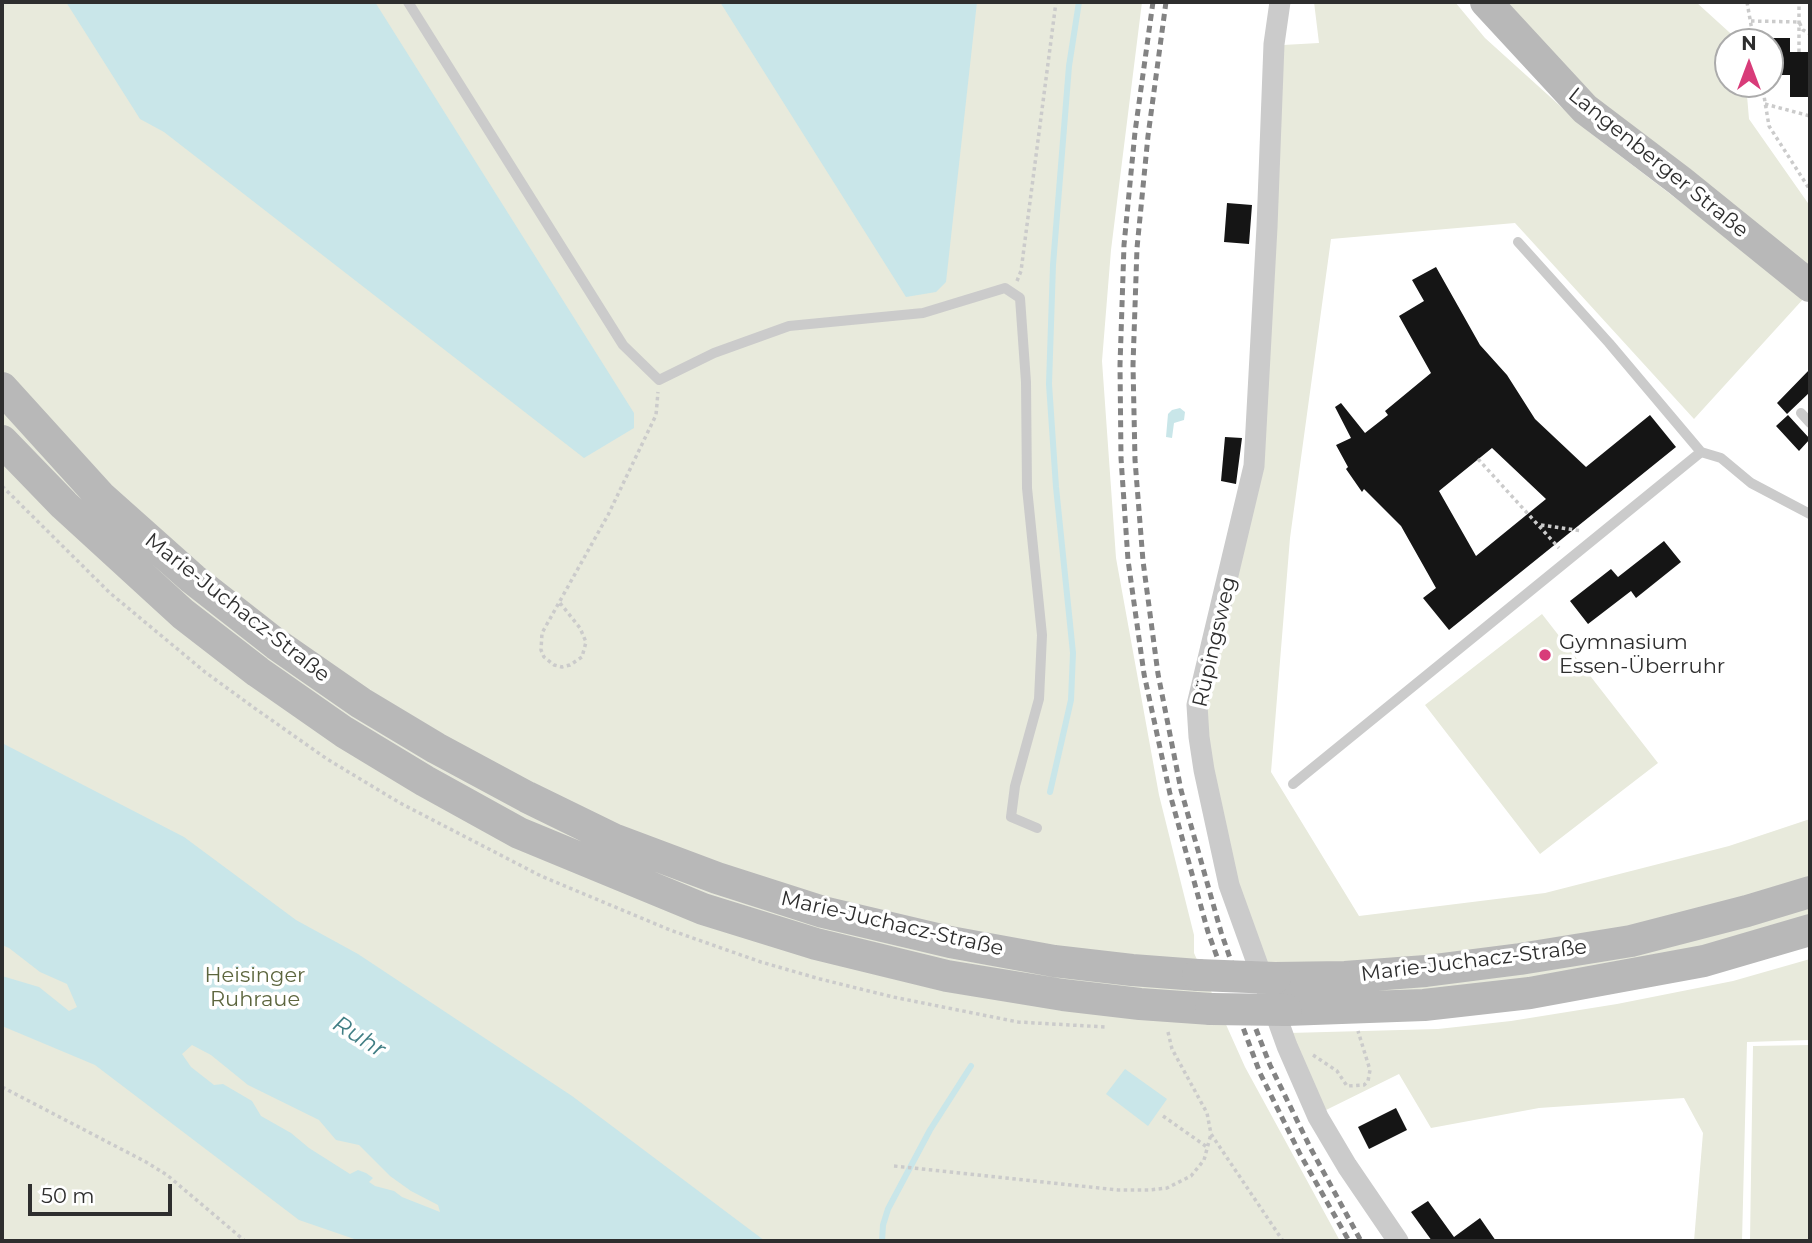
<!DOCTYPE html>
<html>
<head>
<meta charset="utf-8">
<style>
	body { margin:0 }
	#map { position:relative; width:1812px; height:1243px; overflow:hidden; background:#fff; font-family:Montserrat,sans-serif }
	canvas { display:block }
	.frame { position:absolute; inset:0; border:4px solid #2e2e2e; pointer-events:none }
	.north { position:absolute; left:1714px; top:28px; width:70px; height:70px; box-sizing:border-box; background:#fff; border:2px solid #ababab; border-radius:50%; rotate:0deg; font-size:19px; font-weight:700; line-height:28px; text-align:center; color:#2e2e2e }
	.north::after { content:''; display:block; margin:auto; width:24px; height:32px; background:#d83c79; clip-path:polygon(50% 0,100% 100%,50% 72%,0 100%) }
	.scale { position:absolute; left:28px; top:1184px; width:144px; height:32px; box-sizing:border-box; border:4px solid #2e2e2e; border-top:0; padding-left:9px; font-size:21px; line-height:24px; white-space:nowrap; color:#2e2e2e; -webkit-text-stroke:5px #fff; paint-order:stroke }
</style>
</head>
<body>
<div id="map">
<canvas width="1812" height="1243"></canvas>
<div class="frame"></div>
<div class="north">N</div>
<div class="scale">50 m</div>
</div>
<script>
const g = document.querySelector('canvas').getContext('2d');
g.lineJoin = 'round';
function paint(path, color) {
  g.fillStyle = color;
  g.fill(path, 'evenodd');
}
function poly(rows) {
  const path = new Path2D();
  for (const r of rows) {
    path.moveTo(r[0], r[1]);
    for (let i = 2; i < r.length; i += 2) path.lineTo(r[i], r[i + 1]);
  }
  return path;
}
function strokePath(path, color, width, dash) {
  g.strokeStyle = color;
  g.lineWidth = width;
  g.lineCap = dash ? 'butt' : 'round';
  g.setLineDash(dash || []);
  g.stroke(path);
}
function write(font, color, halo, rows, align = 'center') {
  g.font = font + ' Montserrat,sans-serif';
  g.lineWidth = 7;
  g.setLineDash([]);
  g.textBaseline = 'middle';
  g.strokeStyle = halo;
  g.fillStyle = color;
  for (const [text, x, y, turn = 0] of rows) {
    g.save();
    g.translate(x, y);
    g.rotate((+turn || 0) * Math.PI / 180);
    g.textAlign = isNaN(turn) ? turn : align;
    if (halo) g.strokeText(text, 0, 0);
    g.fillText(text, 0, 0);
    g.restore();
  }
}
paint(poly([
	[2,2,1142,2,1111,250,1102,361,1116,558,1159,795,1194,935,1194,953,1245,1067,1340,1241,2,1241],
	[1314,2,1455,2,1485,38,1589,132,1805,297,1694,419,1515,223,1331,239,1290,538,1271,772,1359,916,1545,893,1729,846,1810,819,1810,887,1521,955,1261,968,1232,883,1203,706,1253,496,1283,45,1319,43],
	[1499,2,1696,2,1740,42,1728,42,1728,84,1746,84,1749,119,1810,206,1810,273,1688,180,1528,40],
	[1542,614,1658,763,1540,854,1425,705],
	[1810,904,1810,921,1593,972,1435,992,1283,999,1276,988],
	[1810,959,1810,1040,1747,1042,1742,1241,1694,1241,1703,1133,1684,1098,1539,1108,1431,1128,1399,1074,1322,1112,1289,1033,1438,1029,1511,1021,1617,1004,1733,981],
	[1810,1045,1810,1241,1750,1241,1753,1046]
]), '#e8eadc');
paint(poly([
	[66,2,375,2,634,413,634,428,584,458,164,132,140,119],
	[720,2,977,2,946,282,936,292,906,297],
	[1180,408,1185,412,1184,420,1174,423,1172,438,1166,437,1168,414,1172,410],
	[2,743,184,837,296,920,358,954,572,1096,765,1241,360,1241,299,1220,95,1065,2,1026,2,976,39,987,69,1011,77,1007,67,984,40,972,9,948,2,945],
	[192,1045,211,1055,248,1085,319,1120,336,1140,359,1145,390,1176,411,1191,438,1205,440,1212,402,1197,394,1191,375,1186,369,1182,373,1178,366,1173,358,1170,350,1174,309,1148,291,1133,261,1116,252,1101,223,1084,214,1085,191,1067,182,1054],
	[1125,1069,1167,1099,1148,1126,1106,1094]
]), '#c9e6e9');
strokePath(poly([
	[1050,792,1071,700,1073,653,1056,487,1049,384,1053,265,1069,66,1079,2],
	[882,1241,883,1225,888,1209,930,1130,971,1066]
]), '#c9e6e9', 6);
paint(poly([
	[1772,38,1790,38,1790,52,1810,52,1810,97,1790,97,1790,75,1771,75],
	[1227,203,1252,205,1249,244,1224,242],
	[1436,267,1480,345,1507,375,1535,419,1586,467,1650,415,1676,447,1449,630,1423,598,1436,588,1401,526,1364,489,1362,492,1346,469,1348,467,1336,445,1351,438,1335,407,1341,403,1365,433,1388,415,1385,411,1431,373,1399,316,1424,301,1412,280],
	[1492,448,1546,499,1476,556,1439,491],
	[1810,369,1810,392,1787,414,1777,403],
	[1788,415,1810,439,1799,451,1776,426],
	[1225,437,1242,438,1236,484,1221,481],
	[1664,541,1681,562,1636,598,1631,591,1588,624,1570,601,1611,569,1618,577],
	[1396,1108,1407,1130,1369,1149,1358,1127],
	[1428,1201,1454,1237,1480,1218,1496,1241,1432,1241,1411,1212]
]), '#151515');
strokePath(poly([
	[1747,2,1754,42],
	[1751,21,1799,22,1803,30,1810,34],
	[1799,52,1799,2],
	[1762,84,1769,126,1810,190],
	[1765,104,1810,116],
	[1017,281,1021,271,1056,2],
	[1478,459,1559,548],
	[2,486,110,593,205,672,253,707,327,759,400,803,541,876,670,930,761,962,820,979,893,997,1018,1022,1106,1027],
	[1541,525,1582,531],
	[560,603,580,628,586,642,582,657,570,665,562,667,554,665,544,657,541,650,542,633,608,515,656,415,658,392],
	[1168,1032,1172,1049,1207,1113,1211,1134,1283,1241],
	[1313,1055,1337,1071,1347,1086,1364,1085,1368,1081,1370,1070,1358,1031],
	[2,1087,146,1162,167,1175,245,1241],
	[1163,1116,1207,1147],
	[894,1166,1118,1190,1149,1190,1167,1188,1191,1176,1204,1160,1211,1134]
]), '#cbcbcb', 3.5, [3.5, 3.5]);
strokePath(poly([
	[408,2,623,345,659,380,714,353,789,326,923,313,1005,288,1020,298,1026,382,1027,488,1042,635,1039,699,1015,786,1011,817,1037,828],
	[1518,242,1609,343,1701,452],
	[1801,413,1810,423],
	[1293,784,1701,452,1721,458,1751,483,1810,514]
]), '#cbcbcb', 10);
strokePath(poly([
	[1280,2,1274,44,1267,227,1254,466,1197,705,1199,737,1204,770,1229,885,1287,1046,1318,1117,1347,1166,1398,1241]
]), '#cbcbcb', 21);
strokePath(poly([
	[1486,2,1585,109,1680,181,1810,286],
	[2,388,101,497,193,579,276,644,361,703,436,748,527,797,613,839,717,878,823,912,950,942,1054,961,1132,970,1198,975],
	[2,441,64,505,183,614,258,672,344,732,425,781,519,833,703,909,816,944,947,976,1063,995,1140,1004,1211,1009],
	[1275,978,1345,977,1426,971,1520,959,1631,941,1747,911,1810,892],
	[1286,1010,1424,1005,1530,993,1704,961,1810,930]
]), '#b8b8b8', 32);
strokePath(poly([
	[1153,2,1135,132,1124,245,1120,365,1121,458,1128,560,1144,674,1170,794,1208,932,1232,998,1260,1073,1300,1154,1349,1241],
	[1166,2,1148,136,1137,248,1133,365,1135,460,1143,561,1158,674,1181,790,1221,932,1243,996,1270,1065,1311,1149,1361,1241]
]), '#838383', 5, [7, 5]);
strokePath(poly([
	[1198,975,1275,978],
	[1211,1009,1286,1010]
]), '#b8b8b8', 32);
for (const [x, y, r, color] of [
	[1545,655,7,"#d83c79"]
]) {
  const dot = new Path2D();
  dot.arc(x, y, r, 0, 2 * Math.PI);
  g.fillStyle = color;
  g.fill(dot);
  strokePath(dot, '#fff', 2.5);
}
write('21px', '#2e2e2e', '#fff', [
	["Langenberger Straße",1658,163,39],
	["Marie-Juchacz-Straße",237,608,38],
	["Rüpingsweg",1215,642,-77],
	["Marie-Juchacz-Straße",892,924,13],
	["Marie-Juchacz-Straße",1474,961,-7]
]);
write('21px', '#2e2e2e', '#fff', [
	["Gymnasium",1559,643],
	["Essen-Überruhr",1559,667]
], 'left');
write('21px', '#5d663e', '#fff', [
	["Heisinger",255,976],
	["Ruhraue",255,1000]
]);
write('italic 23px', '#407e84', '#fff', [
	["Ruhr",359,1037,32]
]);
</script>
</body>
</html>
